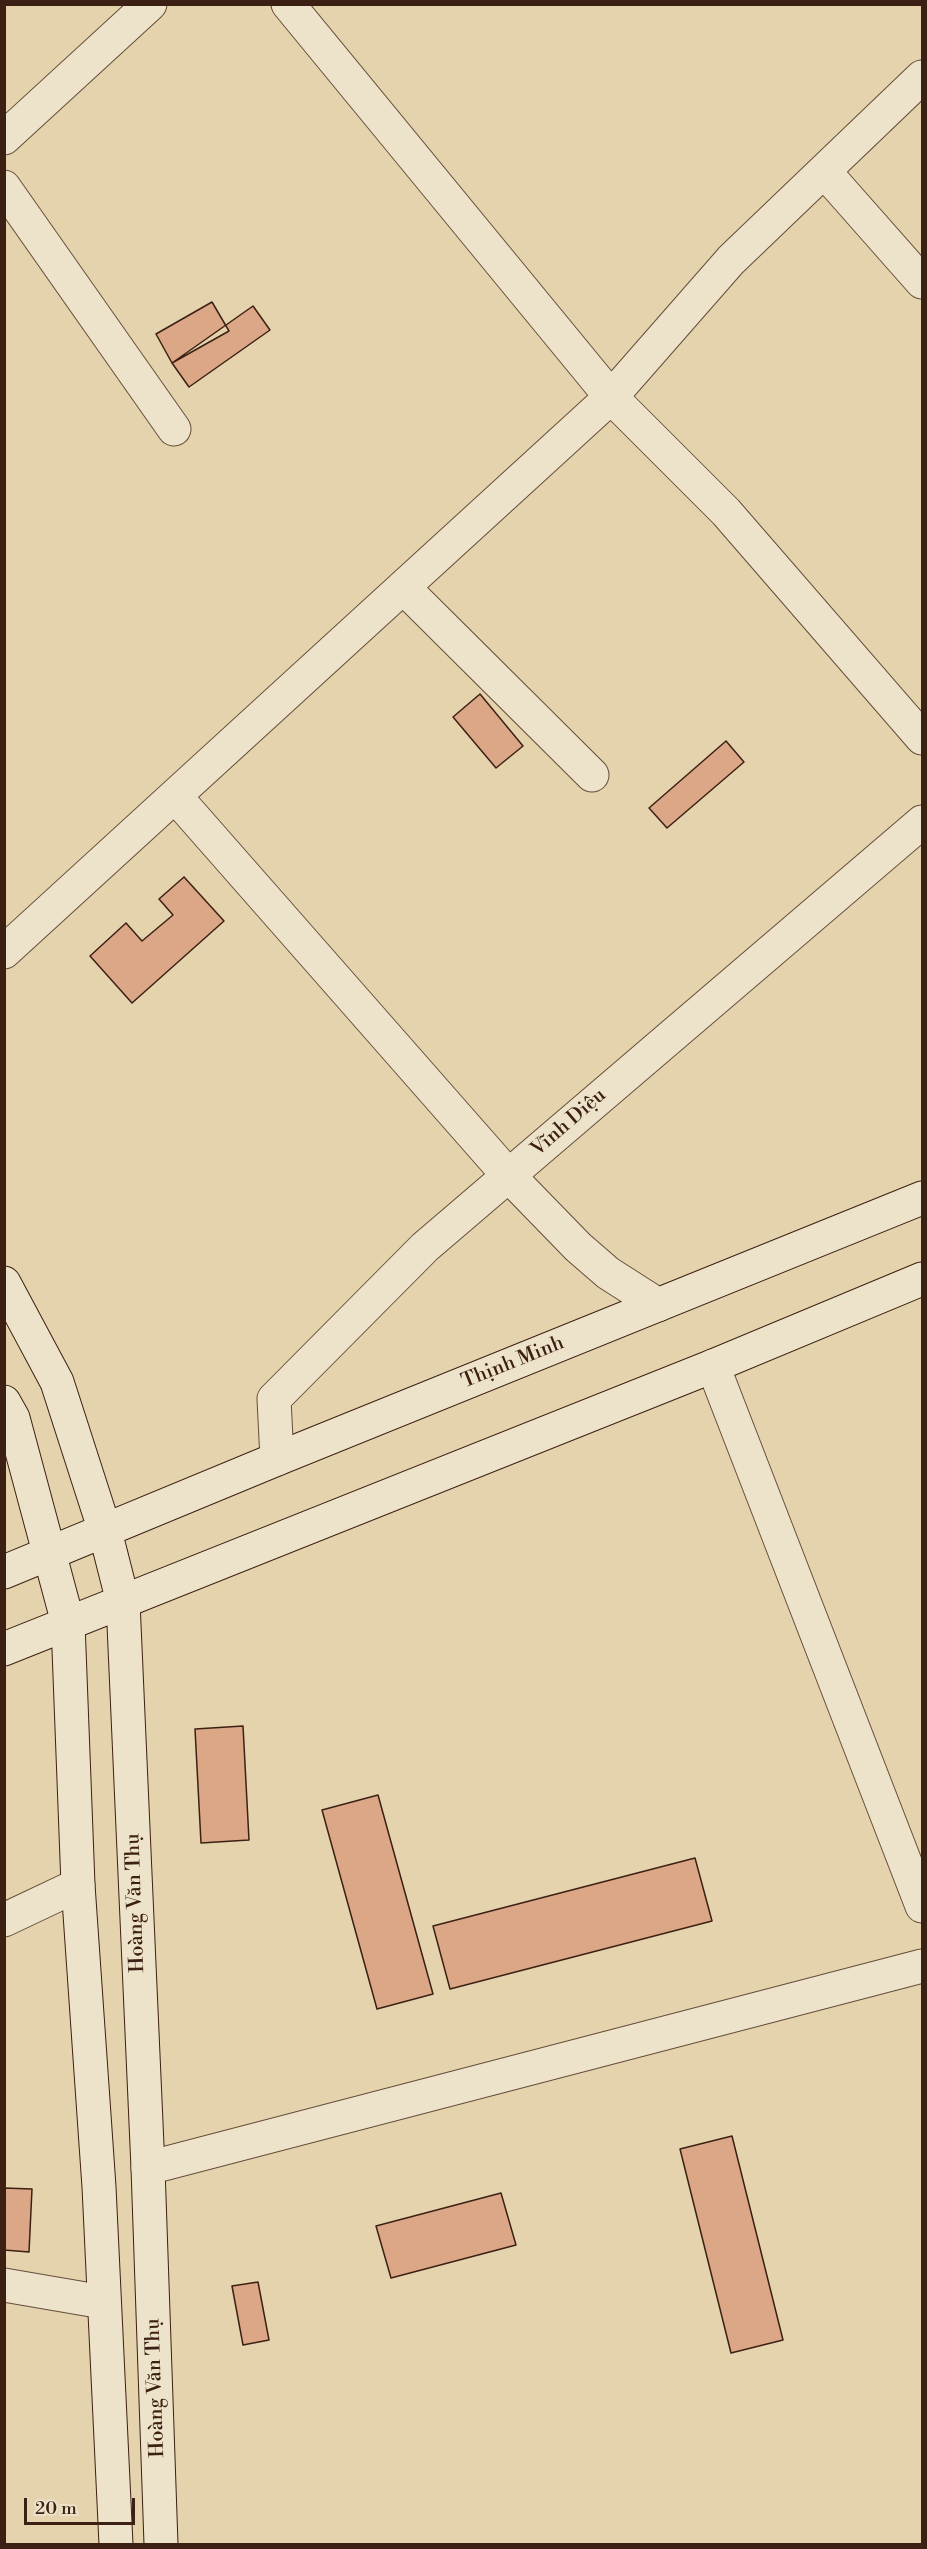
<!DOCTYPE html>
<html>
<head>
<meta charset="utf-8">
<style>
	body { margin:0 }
	#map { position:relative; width:927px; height:2549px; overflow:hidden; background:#e4d3ad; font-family:"Libre Bodoni",serif }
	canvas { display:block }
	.frame { position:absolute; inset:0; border:6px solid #3c2013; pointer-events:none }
	.scale { position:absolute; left:24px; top:2498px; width:111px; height:27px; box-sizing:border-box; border:3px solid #3c2013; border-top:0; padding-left:8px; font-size:18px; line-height:21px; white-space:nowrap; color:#3c2013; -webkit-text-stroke:4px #ede2ca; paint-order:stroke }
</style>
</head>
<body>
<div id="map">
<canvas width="927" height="2549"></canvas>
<div class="frame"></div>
<div class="scale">20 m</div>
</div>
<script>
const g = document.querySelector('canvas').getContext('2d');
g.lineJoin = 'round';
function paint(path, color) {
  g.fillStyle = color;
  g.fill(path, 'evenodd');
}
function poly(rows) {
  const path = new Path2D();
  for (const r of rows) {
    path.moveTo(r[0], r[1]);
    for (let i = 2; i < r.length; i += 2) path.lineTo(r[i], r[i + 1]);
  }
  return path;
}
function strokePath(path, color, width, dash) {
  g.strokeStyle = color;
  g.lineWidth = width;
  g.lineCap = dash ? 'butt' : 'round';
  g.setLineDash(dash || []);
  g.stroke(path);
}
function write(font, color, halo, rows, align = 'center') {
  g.font = font + ' "Libre Bodoni",serif';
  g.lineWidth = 5;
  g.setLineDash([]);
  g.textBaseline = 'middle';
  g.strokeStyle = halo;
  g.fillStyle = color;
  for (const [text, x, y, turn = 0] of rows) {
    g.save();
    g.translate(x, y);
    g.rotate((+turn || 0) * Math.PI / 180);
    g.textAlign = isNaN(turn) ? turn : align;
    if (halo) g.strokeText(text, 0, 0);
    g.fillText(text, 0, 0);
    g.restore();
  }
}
const building = poly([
	[212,302,229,331,172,363,156,334,212,302],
	[253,306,270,330,189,387,172,363,253,306],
	[480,694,523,746,496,768,453,717,480,694],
	[726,741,744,762,667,828,649,808,726,741],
	[184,877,224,921,132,1003,90,956,126,923,142,941,173,915,159,899,184,877],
	[243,1726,249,1840,201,1843,195,1729,243,1726],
	[378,1795,433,1994,377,2009,322,1810,378,1795],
	[695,1858,712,1921,450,1989,433,1926,695,1858],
	[732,2136,783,2340,731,2353,680,2149,732,2136],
	[4,2188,32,2189,29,2252,4,2250,4,2188],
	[501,2193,516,2245,391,2278,376,2226,501,2193],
	[258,2282,269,2340,243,2345,232,2286,258,2282]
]);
paint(building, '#dba786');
strokePath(building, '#3c2013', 1.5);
const minor = poly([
	[288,4,611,397,726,512,922,738],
	[4,138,150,4],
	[824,171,922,282],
	[4,187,174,429],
	[403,587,592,775],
	[175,796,508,1175,578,1247,608,1273,658,1305],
	[4,952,611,397,731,260,922,77],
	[713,1366,922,1906],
	[277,1459,274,1399,425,1247,922,822],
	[4,1920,78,1885],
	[148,2168,922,1966],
	[4,2285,103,2302]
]);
const secondary = poly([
	[4,1283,57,1382,105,1531,123,1602,148,2168,161,2544],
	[4,1402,13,1418,68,1623,78,1885,99,2187,116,2544],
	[4,1572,277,1459,922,1198],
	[4,1649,713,1366,922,1279]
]);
strokePath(minor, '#664d3a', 35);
strokePath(secondary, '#3c2013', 35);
strokePath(minor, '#ede2ca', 33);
strokePath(secondary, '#ede2ca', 33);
write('20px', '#3c2013', '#ede2ca', [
	["Vĩnh Diệu",569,1123,-41],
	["Thịnh Minh",513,1363,-22],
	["Hoàng Văn Thụ",136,1903,-92],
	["Hoàng Văn Thụ",156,2388,-92]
]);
</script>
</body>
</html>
